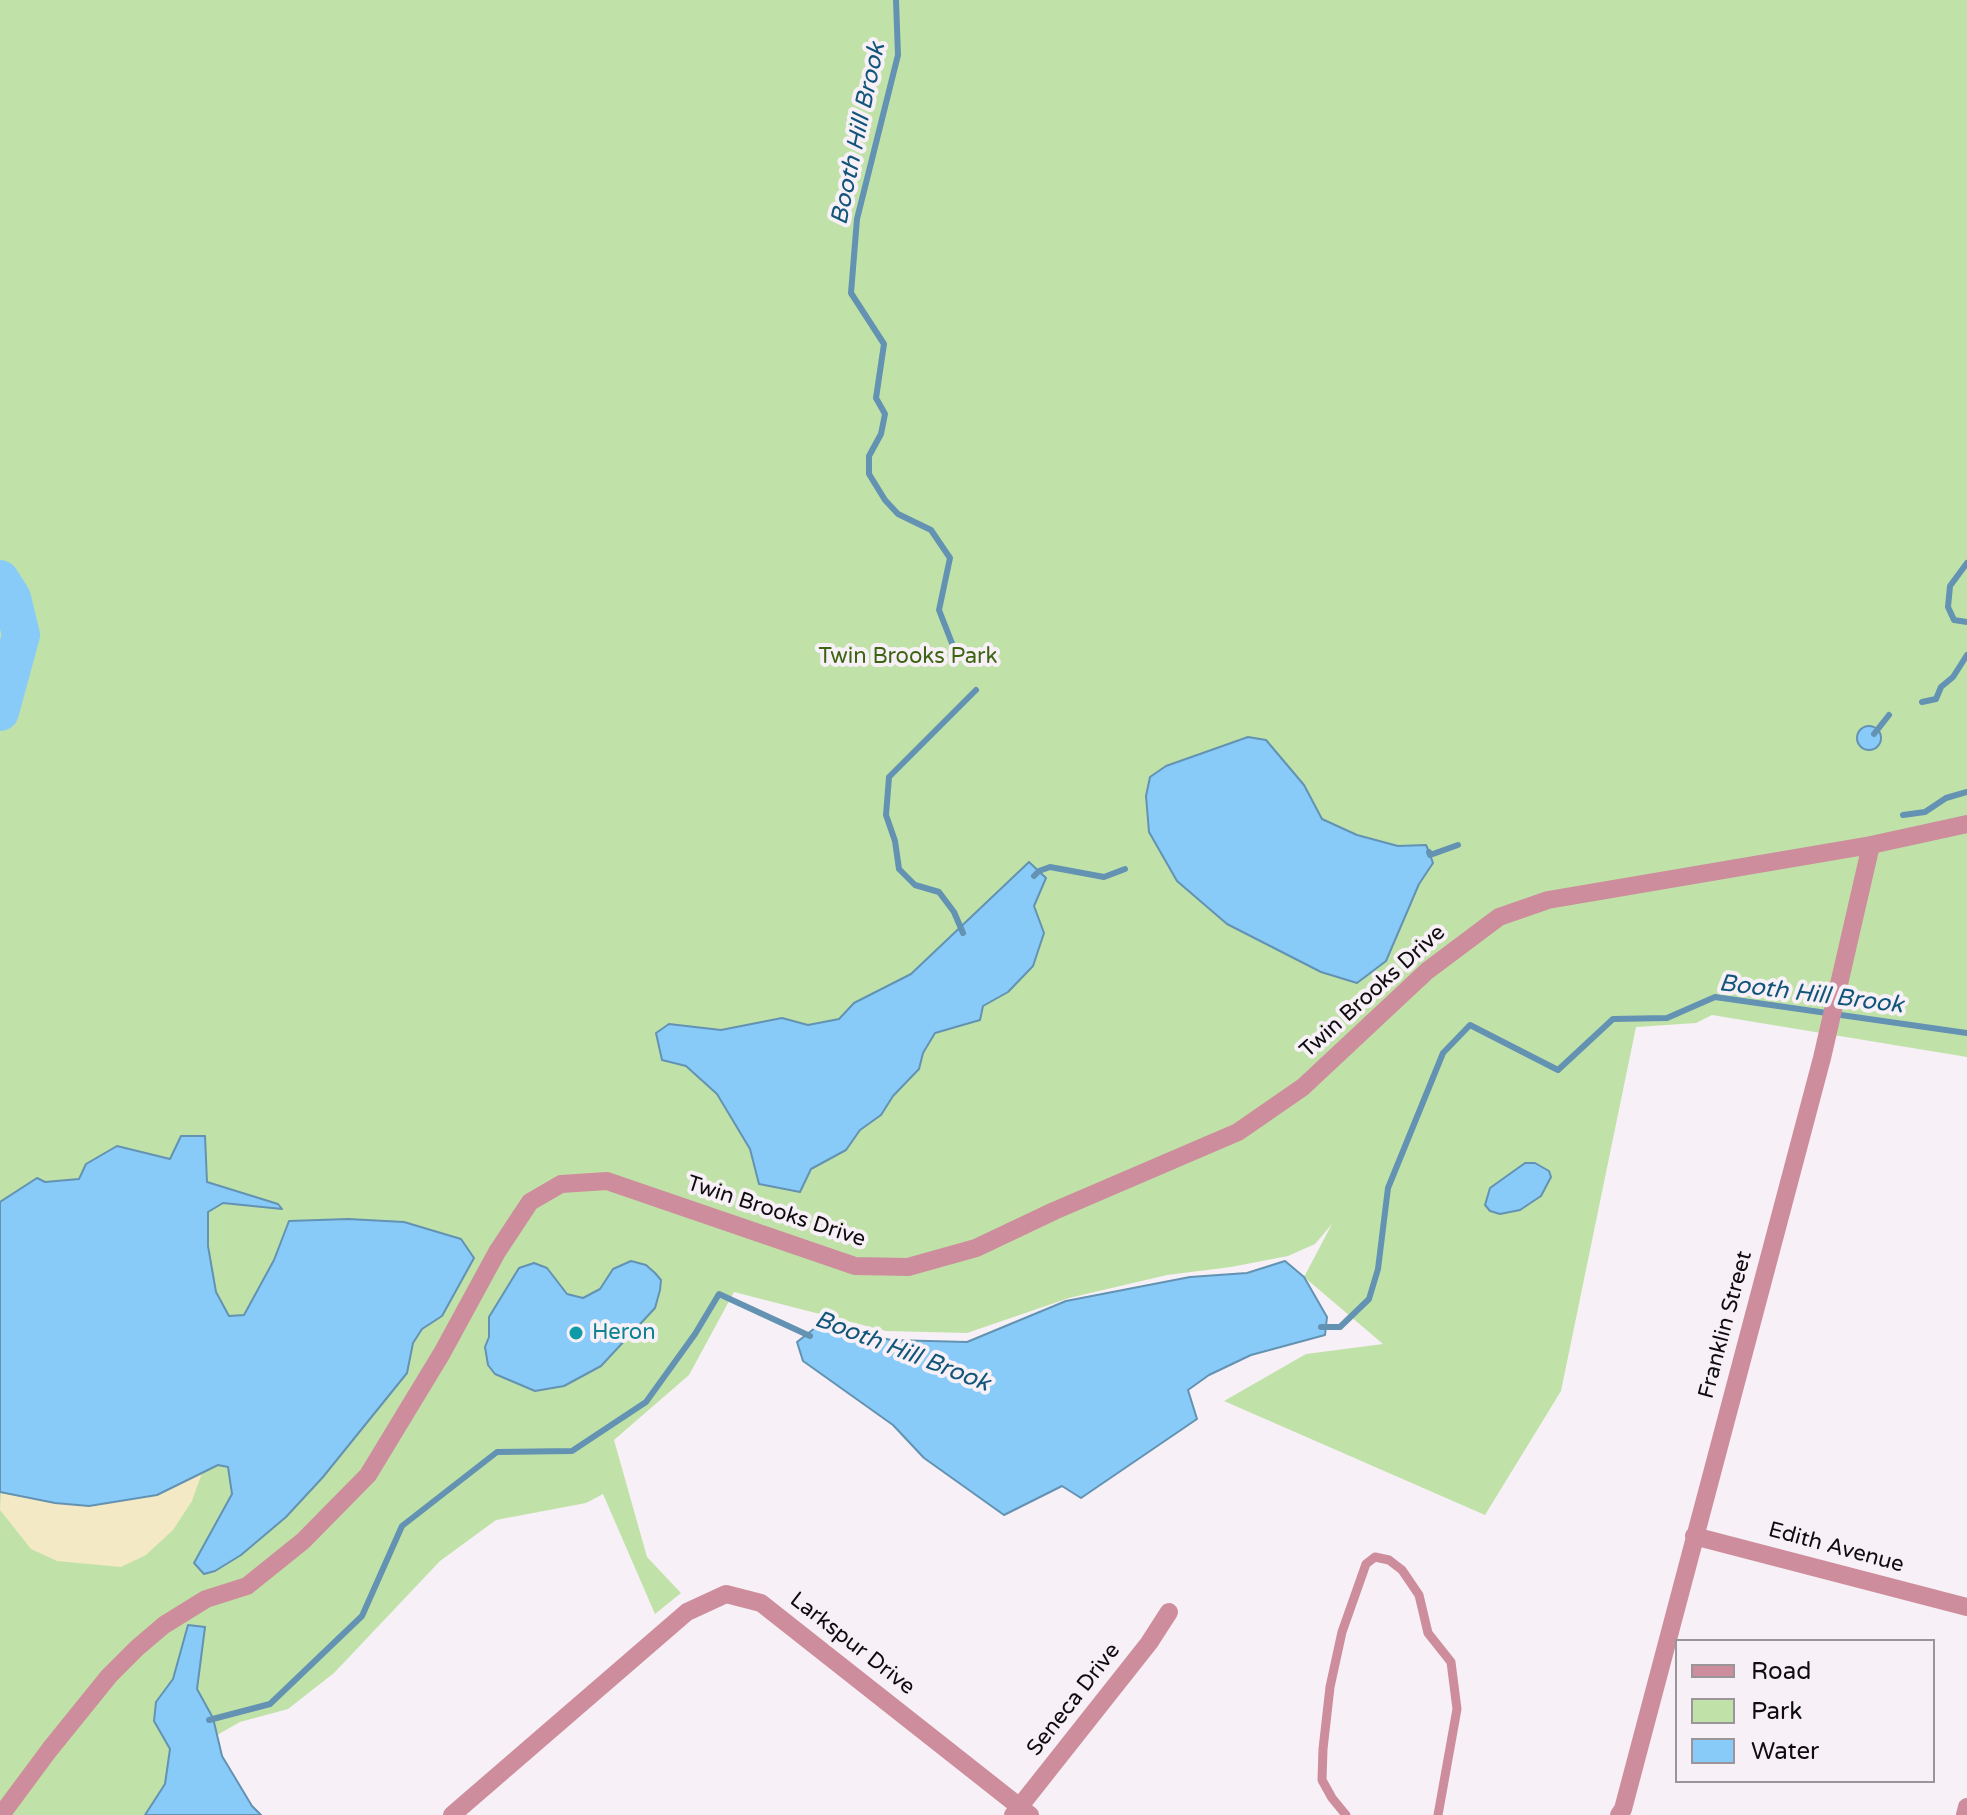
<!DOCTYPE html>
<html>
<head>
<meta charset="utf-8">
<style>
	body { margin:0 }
	#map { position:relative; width:1967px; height:1815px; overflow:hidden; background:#f7f0f6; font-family:"Varela Round",sans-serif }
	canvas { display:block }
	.legend { position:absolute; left:1675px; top:1639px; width:260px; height:144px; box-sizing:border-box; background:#f7f0f6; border:2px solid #9a9599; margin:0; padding:10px 14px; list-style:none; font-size:24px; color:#0e0c0e }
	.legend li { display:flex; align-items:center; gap:16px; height:40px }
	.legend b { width:40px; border:2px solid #9a9599 }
</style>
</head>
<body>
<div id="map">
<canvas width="1967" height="1815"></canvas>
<ul class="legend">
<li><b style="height:10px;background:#cd8d9c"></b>Road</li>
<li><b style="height:22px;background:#c0e2a9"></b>Park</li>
<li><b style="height:22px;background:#88cbf8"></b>Water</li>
</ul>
</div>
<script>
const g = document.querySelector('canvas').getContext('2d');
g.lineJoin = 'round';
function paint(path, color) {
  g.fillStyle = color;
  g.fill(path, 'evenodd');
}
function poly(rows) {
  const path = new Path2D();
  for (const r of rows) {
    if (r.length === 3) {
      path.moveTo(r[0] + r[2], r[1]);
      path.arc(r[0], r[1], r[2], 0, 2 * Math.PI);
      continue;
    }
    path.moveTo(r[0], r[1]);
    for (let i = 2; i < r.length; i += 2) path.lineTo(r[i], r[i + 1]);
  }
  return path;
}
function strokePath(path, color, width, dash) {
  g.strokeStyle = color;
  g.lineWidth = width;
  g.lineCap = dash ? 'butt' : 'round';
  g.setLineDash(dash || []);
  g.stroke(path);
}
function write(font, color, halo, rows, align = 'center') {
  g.font = font + ' "Varela Round",sans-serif';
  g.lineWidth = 8;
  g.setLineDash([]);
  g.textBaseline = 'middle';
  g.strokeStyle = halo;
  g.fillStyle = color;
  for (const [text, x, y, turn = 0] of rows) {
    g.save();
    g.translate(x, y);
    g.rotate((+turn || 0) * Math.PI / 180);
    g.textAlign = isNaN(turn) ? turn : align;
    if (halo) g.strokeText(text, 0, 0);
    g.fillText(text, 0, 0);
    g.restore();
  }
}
paint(poly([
	[0,0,1967,0,1967,1057,1712,1015,1696,1023,1636,1027,1561,1391,1485,1515,1224,1401,1306,1354,1383,1344,1304,1277,1332,1224,1315,1244,1288,1256,1231,1267,1167,1275,1069,1298,967,1333,886,1331,734,1292,689,1375,614,1440,647,1557,681,1593,655,1614,603,1494,586,1503,496,1520,440,1561,334,1673,288,1709,240,1722,187,1752,165,1815,0,1815]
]), '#c0e2a9');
paint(poly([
	[202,1473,192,1501,173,1530,146,1555,121,1567,57,1561,31,1549,0,1510,1,1493,55,1503,90,1506,157,1495]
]), '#f3e9c4');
const water = poly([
	[1869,738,12],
	[1248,737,1266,740,1304,785,1322,819,1357,835,1398,846,1426,845,1429,852,1433,863,1419,884,1386,961,1357,983,1321,972,1227,924,1177,881,1149,832,1146,796,1150,777,1166,766,1248,737],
	[1029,862,1046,878,1034,906,1044,933,1033,966,1008,992,983,1006,980,1020,935,1033,923,1053,919,1069,893,1096,881,1115,860,1130,846,1150,811,1169,800,1192,759,1184,750,1149,717,1094,686,1066,662,1060,656,1033,669,1024,721,1030,782,1018,808,1025,839,1019,854,1003,911,974,1029,862],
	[181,1136,205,1136,207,1182,278,1204,282,1209,223,1203,208,1212,208,1246,216,1292,229,1316,244,1315,274,1260,289,1221,348,1219,404,1222,461,1239,474,1258,442,1316,422,1329,413,1343,407,1373,323,1477,286,1517,241,1555,215,1571,204,1574,194,1563,232,1494,228,1467,218,1465,157,1495,89,1506,55,1503,0,1492,0,1202,37,1178,45,1182,79,1179,86,1164,117,1146,170,1159,181,1136],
	[1525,1163,1535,1163,1549,1171,1551,1177,1541,1196,1520,1210,1500,1214,1490,1211,1485,1205,1490,1188,1525,1163],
	[631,1261,646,1265,655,1273,661,1280,660,1290,655,1308,601,1366,564,1386,535,1391,495,1374,488,1365,485,1347,489,1337,489,1317,519,1268,534,1263,547,1268,567,1294,583,1298,600,1289,613,1269,631,1261],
	[1285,1261,1304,1277,1327,1317,1325,1335,1251,1355,1209,1375,1188,1390,1197,1419,1081,1498,1062,1486,1004,1515,924,1458,893,1425,803,1361,797,1342,820,1324,891,1340,967,1342,1066,1301,1190,1277,1247,1273,1285,1261],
	[188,1625,205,1627,197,1689,213,1718,222,1756,252,1806,261,1815,145,1815,165,1784,170,1749,154,1721,156,1702,173,1679,188,1625]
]);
paint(water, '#88cbf8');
strokePath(water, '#6392b2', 2);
strokePath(poly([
	[896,0,898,55,857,219,851,293,884,344,876,398,885,414,881,434,869,456,869,474,885,500,898,514,931,530,950,558,939,610,955,651],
	[1967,563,1950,586,1948,607,1954,620,1967,622],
	[1922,702,1936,699,1941,687,1953,677,1967,655],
	[1874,734,1889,715],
	[1903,815,1925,812,1946,798,1967,792],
	[1429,852,1430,855,1458,845],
	[1034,876,1039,871,1050,867,1104,877,1125,869],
	[963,933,954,912,939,892,915,885,899,869,895,841,886,815,889,777,976,690],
	[1321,1327,1340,1327,1369,1299,1378,1269,1388,1188,1443,1053,1470,1025,1558,1070,1613,1019,1667,1018,1715,997,1967,1033],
	[209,1720,270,1704,362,1616,402,1526,497,1452,572,1451,646,1402,695,1334,719,1294,810,1336]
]), '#6392b2', 6);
strokePath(poly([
	[0,579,12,598,21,635,0,712]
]), '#88cbf8', 38);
strokePath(poly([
	[1346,1815,1332,1798,1322,1780,1323,1749,1330,1687,1342,1632,1366,1564,1375,1557,1389,1560,1402,1570,1419,1595,1428,1633,1451,1662,1457,1709,1438,1815]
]), '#cd8d9c', 9);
strokePath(poly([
	[1694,1536,1967,1607],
	[1,1815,50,1749,109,1676,137,1648,164,1625,206,1599,247,1586,303,1541,368,1475,442,1353,497,1252,530,1202,561,1184,607,1181,855,1266,908,1267,976,1248,1054,1211,1238,1132,1303,1087,1427,971,1499,917,1548,900,1871,845,1967,824],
	[452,1815,687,1612,726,1594,761,1603,1030,1815],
	[1013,1815,1149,1643,1169,1612],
	[1619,1815,1623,1809,1822,1058,1871,845],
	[1965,1815,1967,1807]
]), '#cd8d9c', 18);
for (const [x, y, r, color] of [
	[576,1333,8,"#0f9aa8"]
]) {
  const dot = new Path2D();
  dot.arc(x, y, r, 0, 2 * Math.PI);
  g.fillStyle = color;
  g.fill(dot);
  strokePath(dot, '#f7f0f6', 3);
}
write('22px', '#3c6413', '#f7f0f6', [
	["Twin Brooks Park",908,657]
]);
write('22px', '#0e0c0e', '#f7f0f6', [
	["Twin Brooks Drive",1373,992,-42],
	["Twin Brooks Drive",776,1212,18],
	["Franklin Street",1726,1325,-75],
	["Edith Avenue",1836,1548,15],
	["Larkspur Drive",852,1644,38],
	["Seneca Drive",1074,1700,-52]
]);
write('22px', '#0d838f', '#f7f0f6', [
	["Heron",592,1333]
], 'left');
write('italic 24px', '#12557a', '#f7f0f6', [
	["Booth Hill Brook",859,134,-78],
	["Booth Hill Brook",1811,995,7],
	["Booth Hill Brook",902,1352,21]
]);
</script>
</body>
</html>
